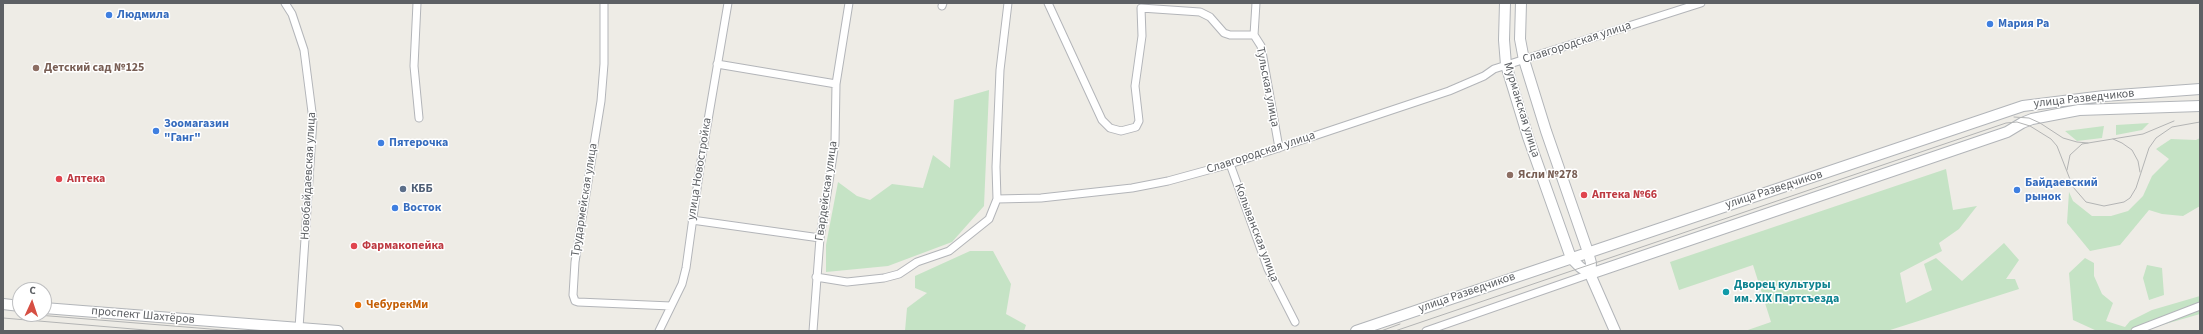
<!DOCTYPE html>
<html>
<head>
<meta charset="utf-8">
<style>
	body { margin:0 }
	#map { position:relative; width:2203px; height:334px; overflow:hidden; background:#eeece6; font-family:"Source Sans 3",sans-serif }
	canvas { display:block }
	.frame { position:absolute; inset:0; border:4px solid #5d6064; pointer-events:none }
	.north { position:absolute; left:12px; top:282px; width:40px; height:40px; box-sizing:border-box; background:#fff; border:1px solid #bebfc1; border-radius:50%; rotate:3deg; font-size:11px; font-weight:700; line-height:16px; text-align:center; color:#5d6064 }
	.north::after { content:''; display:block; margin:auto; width:14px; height:18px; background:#d64f43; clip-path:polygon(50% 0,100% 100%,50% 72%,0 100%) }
</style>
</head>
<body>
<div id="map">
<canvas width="2203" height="334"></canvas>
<div class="frame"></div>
<div class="north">С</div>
</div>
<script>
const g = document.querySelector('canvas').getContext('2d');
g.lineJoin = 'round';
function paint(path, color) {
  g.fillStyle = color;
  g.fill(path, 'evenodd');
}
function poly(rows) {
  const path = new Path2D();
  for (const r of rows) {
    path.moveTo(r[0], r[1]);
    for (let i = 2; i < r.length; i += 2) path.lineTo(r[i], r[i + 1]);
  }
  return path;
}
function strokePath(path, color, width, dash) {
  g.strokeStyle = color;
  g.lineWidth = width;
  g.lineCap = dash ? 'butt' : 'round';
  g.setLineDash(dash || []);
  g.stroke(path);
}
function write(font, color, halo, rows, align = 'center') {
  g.font = font + ' "Source Sans 3",sans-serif';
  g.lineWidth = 3;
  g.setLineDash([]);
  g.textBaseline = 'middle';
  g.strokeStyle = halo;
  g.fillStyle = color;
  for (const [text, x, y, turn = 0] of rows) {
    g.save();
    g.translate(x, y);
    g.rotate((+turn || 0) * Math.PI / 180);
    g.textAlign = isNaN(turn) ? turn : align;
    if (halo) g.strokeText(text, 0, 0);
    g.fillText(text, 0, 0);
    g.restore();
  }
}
paint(poly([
	[989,90,984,206,952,242,888,266,826,272,826,245,838,182,857,196,870,200,892,184,923,188,933,155,950,168,954,100],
	[2149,123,2142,130,2116,135,2116,125],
	[2104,126,2102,138,2077,141,2065,131],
	[2200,138,2200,206,2183,216,2162,214,2149,210,2120,245,2090,251,2067,223,2069,192,2073,201,2092,216,2111,216,2128,211,2143,196,2152,176,2169,159,2156,149,2171,139,2196,140],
	[1946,169,1953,210,1977,206,1959,229,1939,243,1942,251,1900,273,1906,303,1932,290,1924,264,1936,258,1962,281,2004,243,2019,260,2006,279,2015,279,2019,289,1887,331,1745,331,1771,322,1753,265,1679,290,1670,262],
	[970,251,993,251,1011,284,1006,314,1026,325,1024,331,905,331,907,308,927,293,915,288,915,276],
	[2085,258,2094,263,2094,276,2102,294,2113,303,2106,321,2125,327,2130,321,2152,310,2200,296,2200,314,2141,331,2097,331,2073,320,2069,273],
	[2147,265,2162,268,2164,295,2149,300,2143,278]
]), '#c5e3c5');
const minor = poly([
	[285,3,292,14,304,50,313,120,299,328],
	[417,3,414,66,419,118],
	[604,3,604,64,601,101,575,262,573,295,575,301,578,302,671,306],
	[1048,3,1102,120,1110,128,1121,131,1136,127,1139,121,1135,86,1142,36,1141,8,1200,12,1210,17,1224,33,1230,35,1254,35],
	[1256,3,1254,35,1261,46,1279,148],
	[942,6,943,3],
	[717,64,836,84],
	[1230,164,1268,269,1295,322],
	[997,199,1041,198,1132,188,1168,181,1230,164,1449,91,1484,76,1494,69,1701,3],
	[692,220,820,238],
	[816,277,847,282,884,278,899,274,917,262,949,251,989,219,997,199,996,167,1000,70,1008,3],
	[659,331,682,284,686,268,700,167,728,3],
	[813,331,820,238,835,143,836,84,849,3],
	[1426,331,1590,274],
	[2135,331,2200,306]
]);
const secondary = poly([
	[1505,3,1504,40,1506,65,1528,137,1571,258,1580,267,1590,274],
	[1521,3,1520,39,1524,60,1546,131,1588,252,1591,263,1590,274,1615,331],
	[1590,274,2007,132,2022,123,2032,119,2079,110,2200,106],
	[3,304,20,306],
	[44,308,338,331],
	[1356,331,2023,106,2104,96,2200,89]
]);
strokePath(minor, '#b3b5b9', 9);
strokePath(secondary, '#b2b5b9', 12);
strokePath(minor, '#fff', 7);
strokePath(secondary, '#fff', 10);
strokePath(poly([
	[2014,117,2029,118,2040,123,2063,138,2077,142,2088,143],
	[2113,139,2122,143,2132,150,2138,161,2140,172],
	[2067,170,2070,155,2082,144,2143,134,2174,121],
	[25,314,235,331],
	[3,318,157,331],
	[1381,331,1400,324],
	[1395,331,2006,123,2017,122,2030,126,2051,139,2057,146,2073,187,2086,202,2104,206,2124,202,2130,198,2136,188,2149,148,2156,138,2172,127,2200,122]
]), '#b3b4b4', 1);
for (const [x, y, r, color] of [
	[109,15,4,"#3f7fe0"],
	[1990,24,4,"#3f7fe0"],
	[36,68,4,"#8d6e63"],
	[156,131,4,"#3f7fe0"],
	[381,143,4,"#3f7fe0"],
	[1510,175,4,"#8d6e63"],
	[59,179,4,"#e0444e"],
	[403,189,4,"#5c6f8a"],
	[2017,190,4,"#3f7fe0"],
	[1584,195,4,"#e0444e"],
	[395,208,4,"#3f7fe0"],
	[354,246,4,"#e0444e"],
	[1726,292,4,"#0f9aa8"],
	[358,305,4,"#e8710a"]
]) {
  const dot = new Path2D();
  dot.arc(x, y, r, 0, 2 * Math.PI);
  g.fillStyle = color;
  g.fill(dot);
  strokePath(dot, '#fff', 1.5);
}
write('bold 12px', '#366cbe', '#fff', [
	["Людмила",117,15],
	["Мария Ра",1998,24],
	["Зоомагазин",164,124],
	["\"Ганг\"",164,138],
	["Пятерочка",389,143],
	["Байдаевский",2025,183],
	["рынок",2025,197],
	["Восток",403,208]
], 'left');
write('12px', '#5d6064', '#fff', [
	["Славгородская улица",1577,43,-18],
	["Тульская улица",1267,87,79],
	["улица Разведчиков",2084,99,-6],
	["Мурманская улица",1521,110,73],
	["Славгородская улица",1261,153,-18],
	["улица Новостройка",700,169,-81],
	["Новобайдаевская улица",309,176,-87],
	["улица Разведчиков",1774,190,-18],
	["Гвардейская улица",827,191,-82],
	["Трудармейская улица",585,200,-81],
	["Колыванская улица",1256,233,69],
	["улица Разведчиков",1467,293,-19],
	["проспект Шахтёров",143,316,5]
]);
write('bold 12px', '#785e54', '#fff', [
	["Детский сад №125",44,68],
	["Ясли №278",1518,175]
], 'left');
write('bold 12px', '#be3a42', '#fff', [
	["Аптека",67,179],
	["Аптека №66",1592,195],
	["Фармакопейка",362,246]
], 'left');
write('bold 12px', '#4e5e75', '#fff', [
	["КББ",411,189]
], 'left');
write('bold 12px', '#0d838f', '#fff', [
	["Дворец культуры",1734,285],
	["им. XIX Партсъезда",1734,299]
], 'left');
write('bold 12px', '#c56008', '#fff', [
	["ЧебурекМи",366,305]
], 'left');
</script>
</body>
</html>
